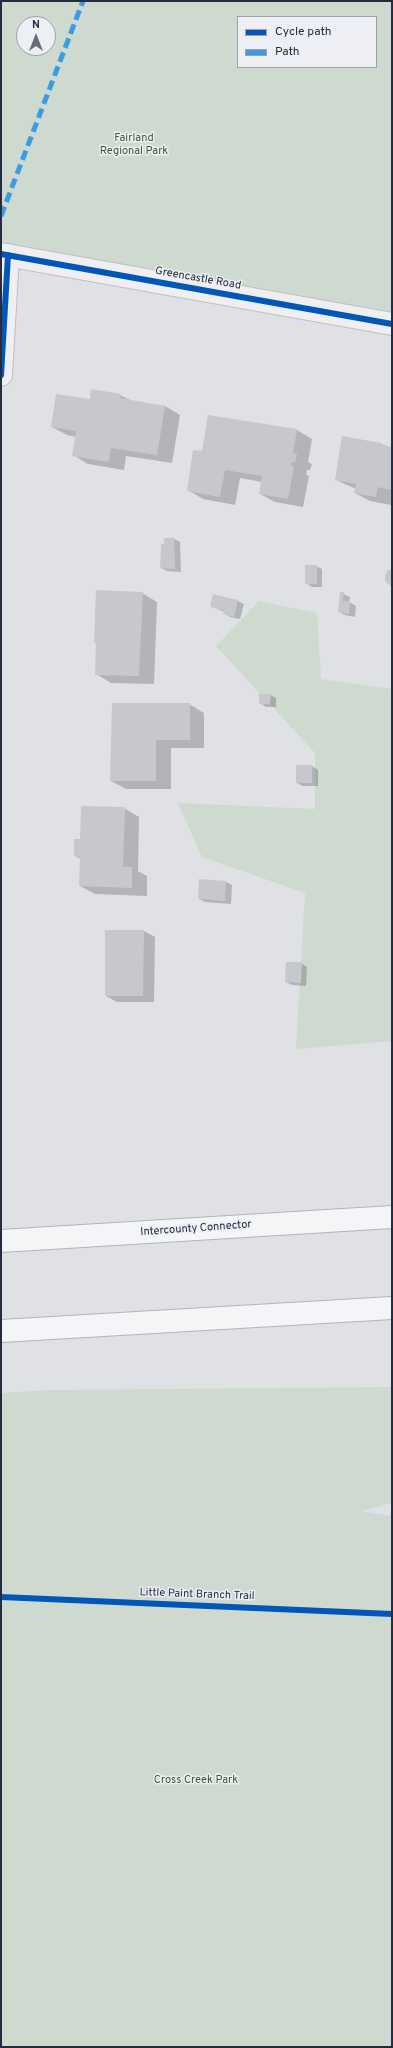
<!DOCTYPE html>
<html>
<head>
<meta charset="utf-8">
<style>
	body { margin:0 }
	#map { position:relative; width:393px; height:2048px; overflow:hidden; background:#e0e1e5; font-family:Overpass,sans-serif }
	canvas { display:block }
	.frame { position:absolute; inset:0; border:2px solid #262c3f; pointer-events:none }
	.legend { position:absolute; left:237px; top:16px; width:140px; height:52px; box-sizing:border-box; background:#edeff5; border:1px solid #9da1ac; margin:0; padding:5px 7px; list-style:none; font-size:12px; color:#262c3f }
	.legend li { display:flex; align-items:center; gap:8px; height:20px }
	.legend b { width:20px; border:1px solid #9da1ac }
	.north { position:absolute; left:16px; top:16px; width:40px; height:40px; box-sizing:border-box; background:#edeff5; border:1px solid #9da1ac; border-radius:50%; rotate:0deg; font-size:11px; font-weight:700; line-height:16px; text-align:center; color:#262c3f }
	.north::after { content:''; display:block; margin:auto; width:14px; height:18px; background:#676b79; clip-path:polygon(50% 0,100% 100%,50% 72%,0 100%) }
</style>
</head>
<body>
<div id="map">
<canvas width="393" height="2048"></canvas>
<div class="frame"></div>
<ul class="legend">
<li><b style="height:5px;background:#0057b8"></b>Cycle path</li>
<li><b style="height:5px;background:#3c9ce3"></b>Path</li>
</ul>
<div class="north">N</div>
</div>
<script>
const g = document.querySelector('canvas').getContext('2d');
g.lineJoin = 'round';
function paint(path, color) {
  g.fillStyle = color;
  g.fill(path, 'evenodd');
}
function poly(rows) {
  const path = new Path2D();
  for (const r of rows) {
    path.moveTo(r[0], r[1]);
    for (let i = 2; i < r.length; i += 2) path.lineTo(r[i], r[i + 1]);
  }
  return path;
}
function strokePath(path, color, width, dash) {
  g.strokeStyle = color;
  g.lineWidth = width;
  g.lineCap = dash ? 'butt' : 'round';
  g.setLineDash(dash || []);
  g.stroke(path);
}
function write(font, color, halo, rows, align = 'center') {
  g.font = font + ' Overpass,sans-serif';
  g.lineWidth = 3;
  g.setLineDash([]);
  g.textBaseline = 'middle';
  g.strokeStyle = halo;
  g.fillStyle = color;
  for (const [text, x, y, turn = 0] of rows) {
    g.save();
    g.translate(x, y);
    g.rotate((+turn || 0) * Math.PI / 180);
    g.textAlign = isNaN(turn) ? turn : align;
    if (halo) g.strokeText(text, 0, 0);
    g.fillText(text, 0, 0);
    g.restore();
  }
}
paint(poly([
	[1,1,392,1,392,324,1,254],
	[238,17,376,17,376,67,238,67],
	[24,24,48,24,48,48,24,48],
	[259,601,317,613,321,679,392,689,392,1041,296,1049,305,893,202,857,178,803,315,809,315,753,216,646],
	[392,1387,392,1503,361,1511,392,1516,392,2047,1,2047,1,1393,51,1390]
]), '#ced9d0');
paint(poly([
	[120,395,132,401,165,406,180,415,172,463,126,456,124,470,88,464,73,455,76,437,67,435,52,427],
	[209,416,297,430,312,439,308,462,312,464,310,470,307,470,306,474,309,476,303,507,275,502,260,494,262,482,240,478,235,505,203,499,188,490,203,452],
	[343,437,381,444,392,448,391,505,370,501,355,493,356,489,336,480],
	[174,539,180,542,181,572,167,571,161,568,165,545],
	[316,566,322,569,322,587,312,587,306,583],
	[142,593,157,602,154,684,111,683,96,674,97,644,95,643],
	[341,593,350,597,349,602,356,606,355,617,345,615,339,612],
	[238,601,244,604,240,619,230,617,224,613,225,612,212,607],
	[270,695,276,698,276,707,266,707,260,703],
	[189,704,204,713,204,748,171,748,171,789,126,789,111,781],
	[312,766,318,770,318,786,303,786,297,783],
	[124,808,139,817,138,871,147,876,147,896,95,894,80,886,81,859,75,856,81,840],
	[200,881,226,882,232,885,231,904,205,902,199,899],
	[144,931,155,937,154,1002,117,1002,106,996],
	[301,963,307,967,306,986,292,985,286,982]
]), '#0003');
paint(poly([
	[91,389,121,394,120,398,165,406,157,455,111,448,109,462,72,456,76,431,51,427,56,394,90,399],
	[208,415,297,429,293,453,297,454,295,462,292,462,291,466,294,466,288,499,259,494,262,476,225,470,220,497,187,491,193,450,202,451],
	[342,436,381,443,380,445,392,447,392,490,378,487,376,497,354,493,356,484,335,480],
	[164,538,174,538,175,569,160,568,161,544,164,544],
	[305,565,317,565,317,584,305,584],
	[392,569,392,587,385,581,385,575,388,570],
	[96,590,143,592,139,676,95,675,96,643,94,643],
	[340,592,344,592,343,601,350,601,349,614,338,612],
	[213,594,238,600,234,617,223,614,224,610,210,607],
	[259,694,271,694,270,704,259,704],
	[112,703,190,703,190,740,156,740,156,781,110,781],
	[296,765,312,765,312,783,296,783],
	[81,806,125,807,123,867,132,867,132,888,79,886,80,857,74,856,74,839,80,839],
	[199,879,226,881,225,901,198,899],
	[105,930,144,930,143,996,105,996],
	[286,962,302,962,301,983,285,982]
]), '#c7c8cd');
const minor = poly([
	[1,375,8,255]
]);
const tertiary = poly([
	[1,254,392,324]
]);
const motorway = poly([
	[1,1241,392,1217],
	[1,1331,392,1308]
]);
strokePath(minor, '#bdbec3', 24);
strokePath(tertiary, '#bdbec3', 24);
strokePath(motorway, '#b2b4ba', 24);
strokePath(minor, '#efeff2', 22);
strokePath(tertiary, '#efeff2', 22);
strokePath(motorway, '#f4f5f6', 22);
strokePath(poly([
	[1,216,83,1]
]), '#3c9ce3', 5, [10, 5]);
strokePath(poly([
	[1,254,392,324],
	[1,375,8,255],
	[1,1597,392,1614]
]), '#0057b8', 6);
write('11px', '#355b33', '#edeff5', [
	["Fairland",134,139],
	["Regional Park",134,152],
	["Cross Creek Park",196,1781]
]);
write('11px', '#262c3f', '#edeff5', [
	["Greencastle Road",198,279,10],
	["Intercounty Connector",196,1229,-4],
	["Little Paint Branch Trail",197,1595,2]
]);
</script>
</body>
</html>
